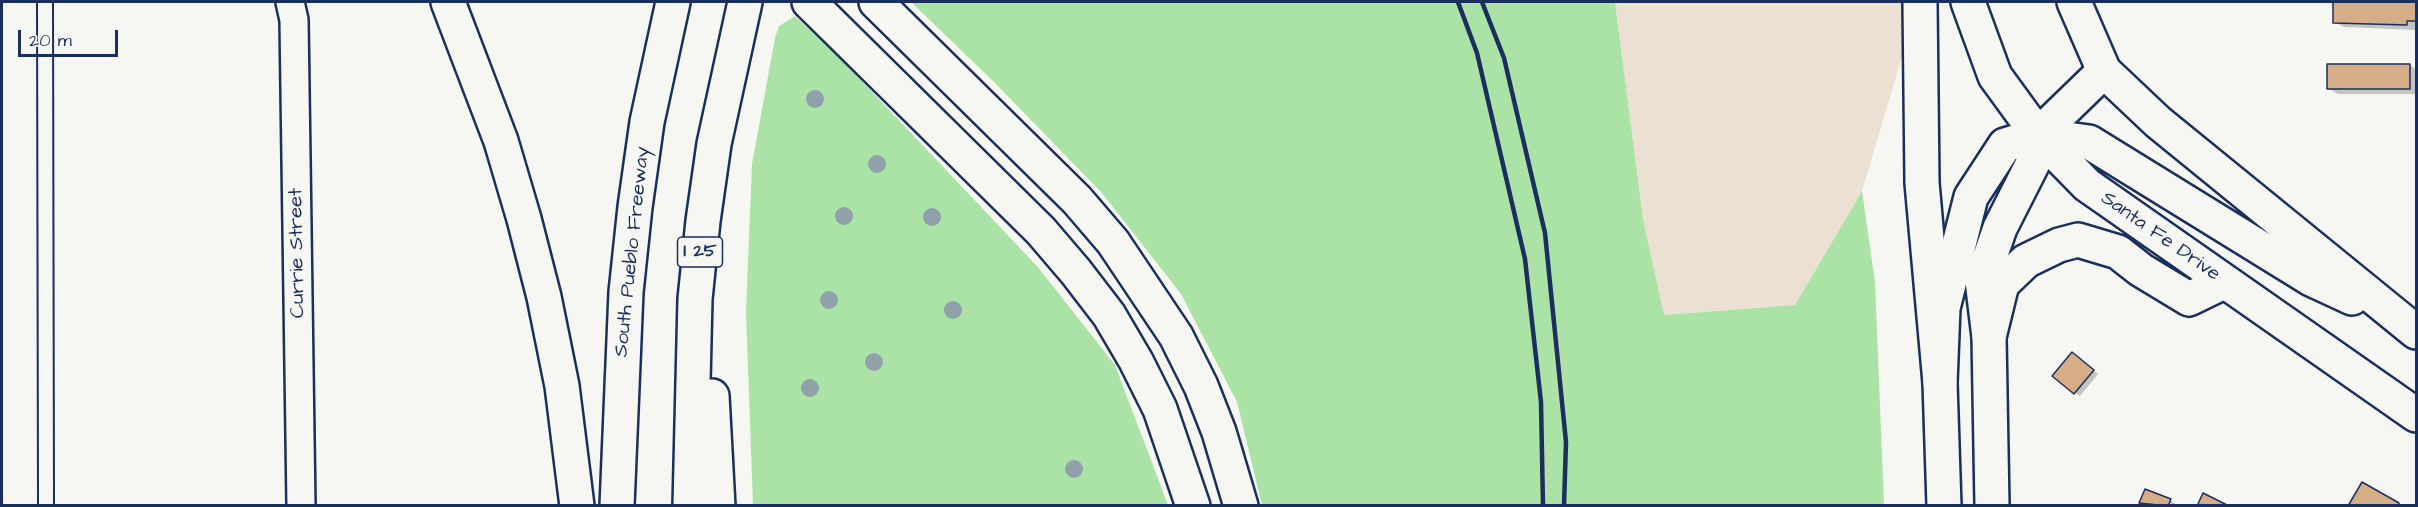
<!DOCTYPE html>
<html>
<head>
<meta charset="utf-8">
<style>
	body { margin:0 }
	#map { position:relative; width:2418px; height:507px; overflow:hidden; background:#f6f6f2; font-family:"Architects Daughter",sans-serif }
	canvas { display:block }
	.frame { position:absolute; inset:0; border:3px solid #1b2f5e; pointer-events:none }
	.scale { position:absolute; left:18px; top:30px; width:100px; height:27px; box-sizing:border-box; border:3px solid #1b2f5e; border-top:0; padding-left:8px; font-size:18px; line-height:21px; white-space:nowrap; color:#1b2f5e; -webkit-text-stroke:4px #f6f6f2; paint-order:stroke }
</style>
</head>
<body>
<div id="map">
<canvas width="2418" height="507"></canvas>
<div class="frame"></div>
<div class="scale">20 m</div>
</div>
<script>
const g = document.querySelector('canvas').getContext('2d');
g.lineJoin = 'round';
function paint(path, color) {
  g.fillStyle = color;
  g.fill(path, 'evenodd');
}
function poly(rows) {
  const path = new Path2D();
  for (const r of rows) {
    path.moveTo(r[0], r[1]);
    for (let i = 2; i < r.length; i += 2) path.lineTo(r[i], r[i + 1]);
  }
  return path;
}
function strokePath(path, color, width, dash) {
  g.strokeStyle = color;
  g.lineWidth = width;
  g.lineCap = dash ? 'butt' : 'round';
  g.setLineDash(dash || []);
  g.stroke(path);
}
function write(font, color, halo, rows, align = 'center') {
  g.font = font + ' "Architects Daughter",sans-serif';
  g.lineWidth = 6;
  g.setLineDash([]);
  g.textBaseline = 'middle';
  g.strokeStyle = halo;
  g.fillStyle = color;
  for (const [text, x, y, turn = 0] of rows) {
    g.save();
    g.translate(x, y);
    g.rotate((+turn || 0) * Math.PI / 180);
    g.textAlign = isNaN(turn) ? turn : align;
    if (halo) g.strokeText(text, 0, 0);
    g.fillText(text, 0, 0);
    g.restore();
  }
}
paint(poly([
	[1615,2,1904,2,1903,53,1862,191,1795,305,1664,315,1643,219]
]), '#ece0d2');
paint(poly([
	[911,2,1615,2,1643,219,1664,315,1795,305,1862,191,1875,282,1884,505,1262,505,1237,402,1181,294,1102,193,993,81],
	[795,16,839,57,1037,266,1115,365,1168,505,753,505,746,312,752,164,775,38,779,26]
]), '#abe3a7');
paint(poly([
	[2334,2,2416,2,2416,30,2344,27,2334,22],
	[2328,65,2410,65,2416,69,2416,94,2338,94,2328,88],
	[2077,356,2098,374,2080,396,2054,376],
	[2170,500,2175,503,2174,506,2146,506,2141,503]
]), '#0003');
const building = poly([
	[2333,2,2416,2,2416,21,2407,21,2407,25,2333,23,2333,2],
	[2327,64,2410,64,2410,89,2327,89,2327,64],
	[2072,352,2094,370,2074,394,2052,376,2072,352],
	[2362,482,2399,503,2398,506,2348,506,2362,482],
	[2145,489,2171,499,2168,506,2139,503,2145,489],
	[2203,493,2229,506,2197,506,2203,493]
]);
paint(building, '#d5ad86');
strokePath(building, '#1b2f5e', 1.5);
const service = poly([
	[45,2,46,506]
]);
const minor = poly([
	[290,2,294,20,301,506]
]);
const tertiary = poly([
	[1944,506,1940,383,1943,308,1971,197,2005,145,2038,135,2104,71],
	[1992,506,1989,337,1982,280,2000,228,2034,161,2038,135]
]);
const primary = poly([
	[1920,2,1922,183,1940,383],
	[1968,2,1995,76,2038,135,2087,185,2416,415],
	[2074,2,2104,71,2158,122,2416,332],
	[2038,135,2089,142,2311,279,2352,298],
	[1989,337,2002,284,2026,261,2059,245,2078,240,2118,252,2141,270,2189,299,2224,282]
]);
const motorway = poly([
	[448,2,501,141,524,219,544,297,562,386,577,506],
	[809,2,1041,231,1076,272,1109,315,1136,361,1160,409,1193,506],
	[876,2,1077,200,1113,242,1176,336,1201,386,1219,432,1241,506],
	[712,396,718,506],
	[617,506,626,292,635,207,647,122,673,2],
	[690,506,695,299,703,221,714,144,745,2]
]);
strokePath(service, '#1b2f5e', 18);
strokePath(minor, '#1b2f5e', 32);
strokePath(tertiary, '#1b2f5e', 38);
strokePath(primary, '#1b2f5e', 38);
strokePath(motorway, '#1b2f5e', 38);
strokePath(service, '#f6f6f2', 14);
strokePath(minor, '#f6f6f2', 27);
strokePath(tertiary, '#f6f6f2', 33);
strokePath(primary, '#f6f6f2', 33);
strokePath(motorway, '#f6f6f2', 33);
strokePath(poly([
	[1458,2,1477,53,1525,259,1541,402,1543,506],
	[1482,2,1504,58,1545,233,1566,442,1564,506]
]), '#1b2f5e', 4.5);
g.fillStyle = '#91a1aa';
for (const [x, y] of [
	[815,99],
	[877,164],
	[844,216],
	[932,217],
	[829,300],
	[953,310],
	[874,362],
	[810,388],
	[1074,469]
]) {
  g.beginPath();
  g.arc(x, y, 9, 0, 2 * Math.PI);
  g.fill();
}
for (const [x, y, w] of [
	[700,252,45]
]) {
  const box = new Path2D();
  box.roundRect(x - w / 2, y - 15, w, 30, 4.5);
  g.fillStyle = '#f6f6f2';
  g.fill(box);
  strokePath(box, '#1b2f5e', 1.5);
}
write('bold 18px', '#1b2f5e', null, [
	["I 25",700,252]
]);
write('20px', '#1b2f5e', '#f6f6f2', [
	["Santa Fe Drive",2160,237,35],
	["South Pueblo Freeway",633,252,-84],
	["Currie Street",298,253,-91]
]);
</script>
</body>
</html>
